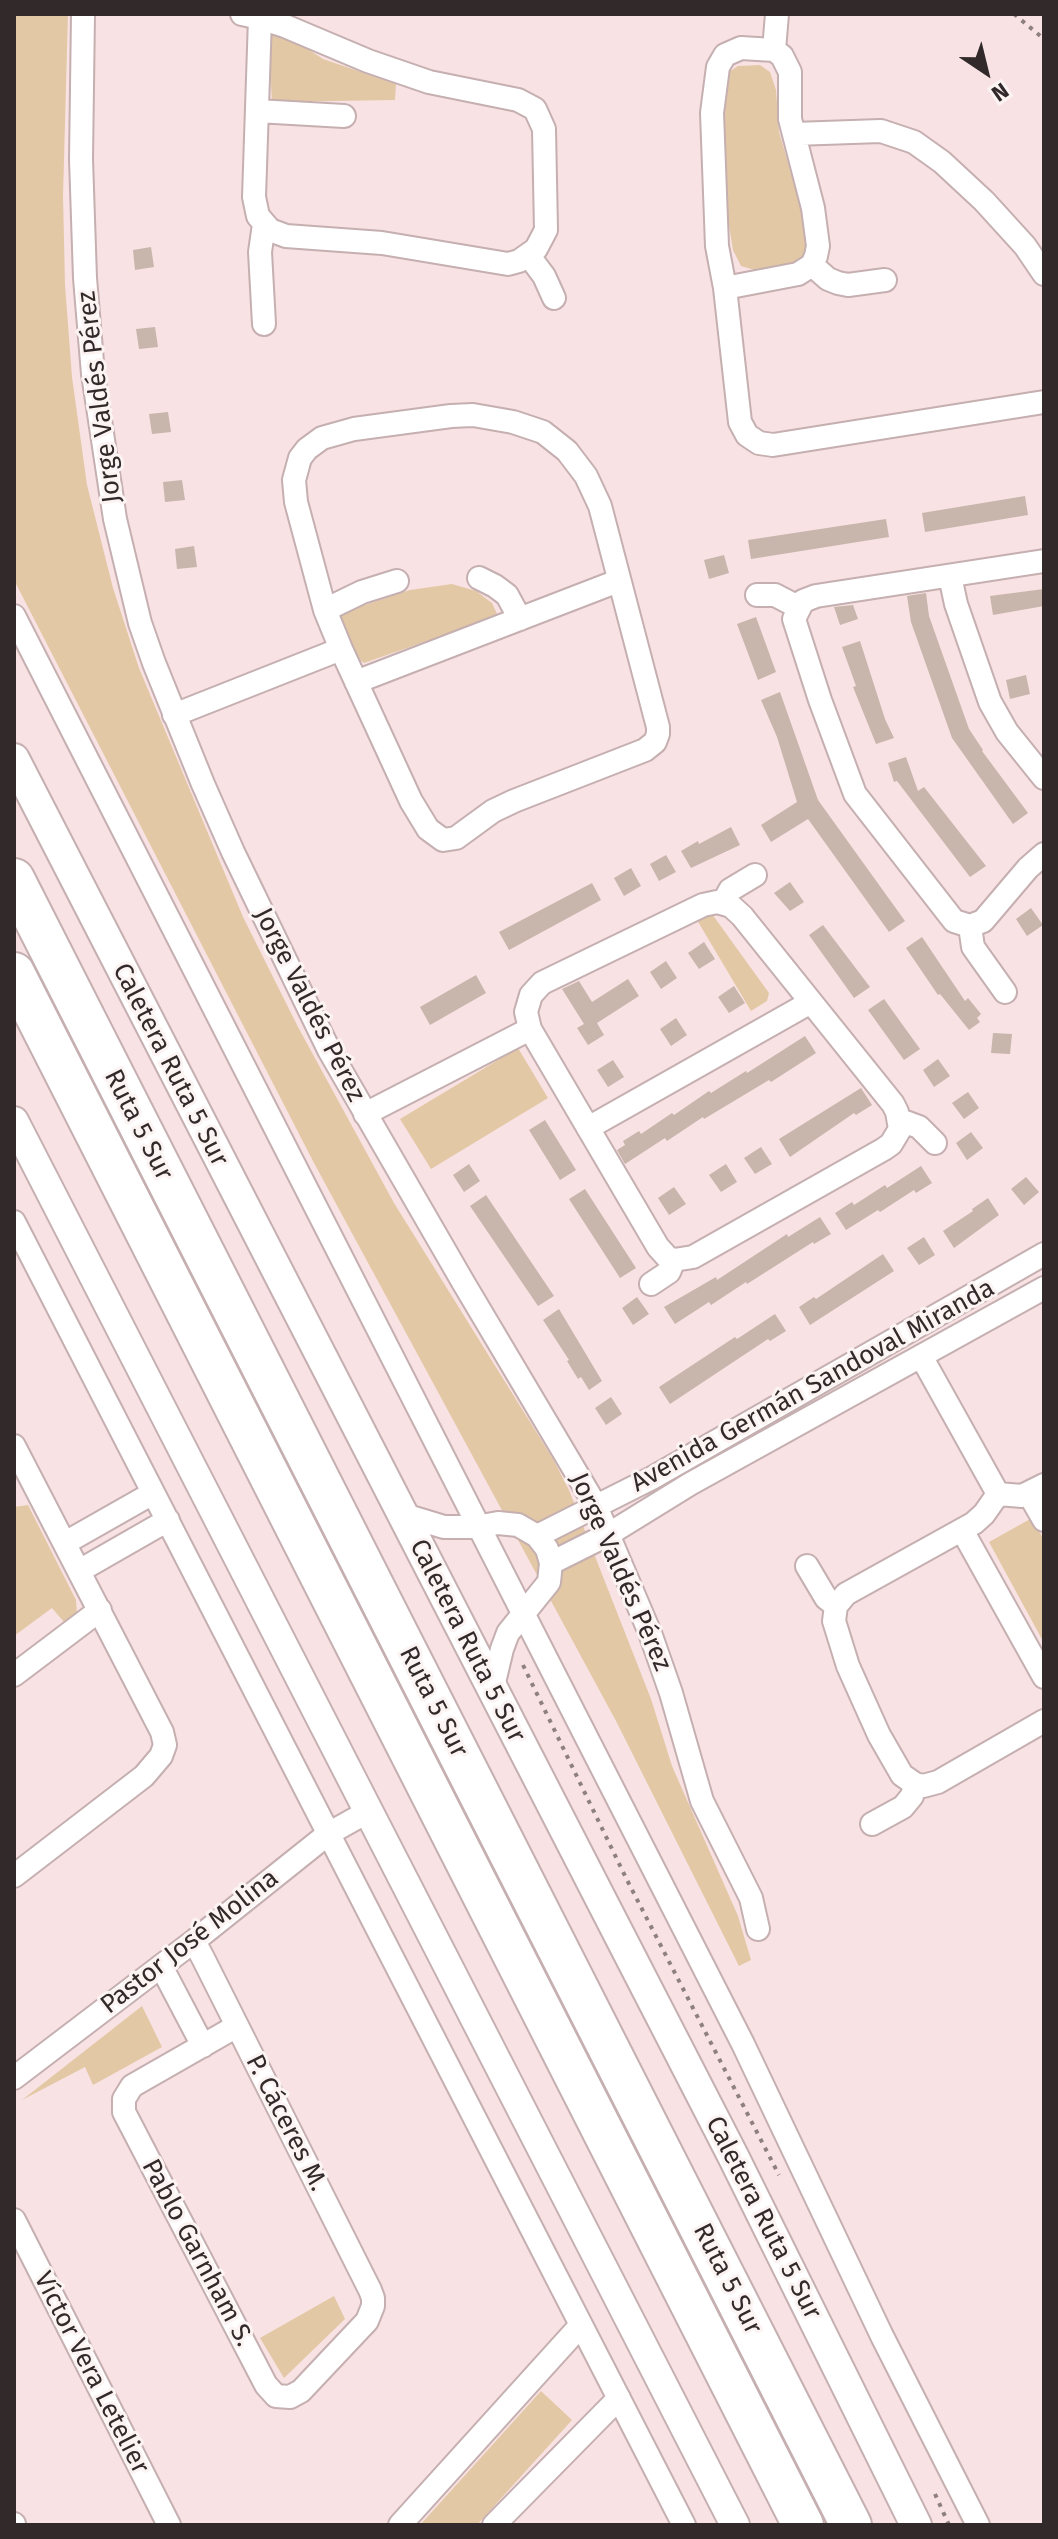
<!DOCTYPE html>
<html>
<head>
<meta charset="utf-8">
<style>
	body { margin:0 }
	#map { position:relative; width:1058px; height:2539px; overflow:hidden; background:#f9e2e3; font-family:"Fira Sans",sans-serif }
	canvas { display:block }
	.frame { position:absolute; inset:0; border:16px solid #322a2a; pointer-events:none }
	.north { position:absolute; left:946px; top:32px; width:80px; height:80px; -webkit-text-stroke:6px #fcf3f3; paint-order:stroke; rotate:145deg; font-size:22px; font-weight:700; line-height:32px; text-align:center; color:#322a2a }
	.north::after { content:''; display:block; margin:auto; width:28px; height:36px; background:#322a2a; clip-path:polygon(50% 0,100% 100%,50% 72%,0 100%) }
</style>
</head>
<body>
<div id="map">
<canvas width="1058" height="2539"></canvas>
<div class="frame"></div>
<div class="north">N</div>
</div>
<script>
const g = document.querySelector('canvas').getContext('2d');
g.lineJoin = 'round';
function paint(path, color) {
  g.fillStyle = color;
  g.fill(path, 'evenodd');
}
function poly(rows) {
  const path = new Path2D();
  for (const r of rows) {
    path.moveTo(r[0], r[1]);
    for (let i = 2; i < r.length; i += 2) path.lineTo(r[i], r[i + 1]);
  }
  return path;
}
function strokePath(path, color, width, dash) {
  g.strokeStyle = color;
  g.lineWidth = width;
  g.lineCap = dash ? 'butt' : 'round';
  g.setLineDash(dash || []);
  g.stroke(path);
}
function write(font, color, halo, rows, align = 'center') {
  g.font = font + ' "Fira Sans",sans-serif';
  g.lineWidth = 6;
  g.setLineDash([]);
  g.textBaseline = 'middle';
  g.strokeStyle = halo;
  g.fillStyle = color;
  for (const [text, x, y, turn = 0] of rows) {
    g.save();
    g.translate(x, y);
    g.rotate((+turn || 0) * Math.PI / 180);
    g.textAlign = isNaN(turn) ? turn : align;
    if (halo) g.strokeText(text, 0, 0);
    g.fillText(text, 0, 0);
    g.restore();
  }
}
paint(poly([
	[14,14,68,14,63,196,65,285,72,377,87,485,113,588,139,668,243,917,298,1027,394,1203,553,1459,569,1490,651,1699,672,1766,738,1916,751,1960,739,1966,616,1721,314,1163,14,580],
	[270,35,288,36,323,59,396,84,395,100,272,102,269,50],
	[760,65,770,72,776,90,779,132,810,237,807,255,797,264,758,271,741,266,733,250,726,207,723,130,725,87,729,72,738,66],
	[452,584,476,591,492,603,498,616,364,663,351,654,338,614,410,590],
	[712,914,769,993,767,1001,751,1011,697,920],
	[518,1048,548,1098,431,1169,400,1119],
	[28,1505,76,1600,77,1614,64,1622,52,1608,14,1636,14,1507],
	[1032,1518,1044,1540,1044,1643,989,1542],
	[142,2006,162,2047,93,2085,85,2067,22,2100],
	[334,2296,345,2319,284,2378,260,2338],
	[541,2391,572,2420,477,2525,420,2525]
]), '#e2c8a5');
paint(poly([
	[151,247,154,267,135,270,133,250],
	[155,327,158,347,139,349,136,329],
	[168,412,171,432,152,434,149,414],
	[182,480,185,500,165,502,163,482],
	[1025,496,1028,515,925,532,922,513],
	[886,519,889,537,751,559,748,540],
	[194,546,197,567,177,569,175,549],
	[724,555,729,573,709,579,704,560],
	[1044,589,1044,606,993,615,990,596],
	[926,593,929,616,969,729,983,750,982,751,1028,813,1013,824,952,738,911,622,907,596],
	[853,605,858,619,840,625,834,607],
	[756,617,776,672,758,680,737,624],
	[860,641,885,719,894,738,876,744,853,687,856,686,842,647],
	[1026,675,1030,694,1010,699,1006,680],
	[780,692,818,800,905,921,889,932,808,819,771,842,761,825,797,802,777,737,761,700],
	[906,757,918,791,924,787,986,866,970,877,897,781,894,782,888,763],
	[731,827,740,845,691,868,681,851,698,841,699,844],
	[666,855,676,872,659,881,650,864],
	[631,868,641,886,624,896,614,878],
	[790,882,804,902,790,911,774,893],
	[592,883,601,900,509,950,499,932],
	[1031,908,1043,925,1027,936,1016,919],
	[823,925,870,987,854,998,809,935],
	[922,937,965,1001,968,998,981,1014,977,1018,980,1022,969,1030,940,994,938,995,906,948],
	[704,942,715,959,699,969,688,953],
	[666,961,677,978,661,989,650,972],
	[476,975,486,993,430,1025,420,1007],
	[628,979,639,996,597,1023,604,1035,588,1045,577,1028,584,1024,562,989,579,981,592,1002],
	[734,986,745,1003,729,1013,718,997],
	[884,999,920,1049,904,1060,868,1010],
	[676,1018,687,1035,671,1046,660,1029],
	[993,1033,1012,1034,1010,1054,991,1053],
	[805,1036,816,1053,771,1082,769,1080,704,1119,703,1117,667,1141,665,1138,625,1164,617,1150,625,1145,623,1141,639,1131,641,1134,672,1113,674,1115,709,1091,711,1093,746,1071,747,1073],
	[938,1059,950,1076,934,1087,923,1070],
	[613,1060,624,1077,608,1087,597,1070],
	[861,1088,872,1105,856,1115,854,1113,790,1157,779,1139],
	[968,1092,979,1108,964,1119,952,1103],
	[545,1120,576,1170,560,1180,529,1130],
	[971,1132,983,1148,967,1160,956,1143],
	[761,1147,772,1164,755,1174,744,1158],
	[469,1164,480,1181,464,1192,453,1175],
	[726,1164,737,1182,721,1192,709,1175],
	[921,1166,932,1183,916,1193,914,1190,880,1212,878,1210,846,1230,835,1213,852,1202,854,1205,885,1185,887,1188],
	[1026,1177,1039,1192,1024,1205,1011,1189],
	[674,1187,686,1204,669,1215,658,1198],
	[585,1189,636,1268,620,1278,569,1199],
	[486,1195,554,1296,538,1306,470,1206],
	[988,1198,999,1215,954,1248,943,1231,973,1211,972,1209],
	[820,1217,831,1234,814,1244,813,1242,747,1284,746,1282,711,1305,709,1302,675,1324,664,1307,716,1277,717,1280,787,1234,788,1237],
	[924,1237,935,1255,919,1265,907,1248],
	[883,1254,894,1271,810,1325,799,1307,814,1297,816,1299],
	[637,1297,649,1314,633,1325,622,1308],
	[559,1309,602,1381,589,1390,581,1377,578,1379,567,1361,569,1360,543,1320],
	[775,1314,786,1331,770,1341,768,1339,670,1404,659,1387,735,1337,737,1339],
	[611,1397,622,1414,606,1425,595,1408]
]), '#c8b5ac');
const minor = poly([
	[83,14,81,159,85,278,93,374,115,519,140,623,154,663,203,784,233,852,329,1050,463,1282,596,1506,650,1633,671,1693,702,1801,751,1898,758,1929],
	[242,14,260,18,285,26,368,61,429,82,518,100,535,109,544,129,546,230,536,249,519,261,508,264,382,243,286,236,270,230,258,216,254,197,260,18],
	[774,50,777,14],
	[257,111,344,116],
	[794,134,881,131,914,142,942,162,984,201,1025,246,1044,274],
	[264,224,260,252,264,324],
	[529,256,544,276,554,298],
	[812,265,828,279,838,283,848,285,885,280],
	[725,288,798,274,812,265,816,256,818,246,813,208,790,119,790,72,782,56,774,50,741,48,725,55,718,67,712,113,717,246,725,288,740,422,747,435,759,443,773,445,1044,402],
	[473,415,513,422,543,432,567,451,586,476,600,506,658,727,658,734,655,742,645,750,514,801,493,811,456,838,443,840,428,829,411,801,341,649,325,610,296,502,294,480,300,458,307,449,322,438,354,429,451,416,473,415],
	[1044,561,816,596,803,601,794,619,820,700,855,794,954,921,970,926,983,921,1028,868,1044,854],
	[950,576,956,604,990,702,1007,732,1044,778],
	[479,578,495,586,507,595,520,619],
	[757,595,775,595,798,607],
	[325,610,362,592,397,581],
	[14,616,743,2044,882,2336,978,2525],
	[356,682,618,581],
	[174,715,341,649],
	[717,902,731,906,742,916,893,1104,897,1112,900,1129,891,1144,884,1149,693,1257,674,1260,668,1258,658,1247,530,1029,526,1012,531,995,542,983,703,905,717,902],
	[723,903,730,890,755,875],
	[970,926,973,947,1005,992],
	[365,1114,530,1029],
	[900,1120,919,1127,935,1143],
	[588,1128,811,1002],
	[14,1222,684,2525],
	[651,1284,669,1272,674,1260],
	[921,1356,998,1494,1022,1496,1044,1485],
	[14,1446,162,1732,165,1745,161,1756,144,1776,14,1876],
	[998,1494,984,1514,974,1523,846,1594,836,1606,834,1621,848,1666,879,1735,902,1775,915,1784,923,1786,938,1782,1044,1721],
	[1029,1494,1044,1520],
	[401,1514,444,1527,476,1527,498,1523,518,1525,537,1536,547,1549,551,1563,549,1582,508,1633,502,1649,492,1691],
	[962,1530,1044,1677],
	[537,1536,652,1478,1044,1254],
	[65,1543,153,1493],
	[551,1563,609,1534,690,1484,1044,1288],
	[807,1566,826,1598,836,1606],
	[79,1571,168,1520],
	[14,1675,100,1610],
	[872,1824,903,1807,912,1796,915,1784],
	[194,1941,203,1958,370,2290,373,2298,373,2306,367,2321,301,2391,290,2397,276,2396,266,2385,124,2112,124,2099,132,2086,237,2026],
	[161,1966,203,2046],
	[14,2078,194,1941,328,1834,369,1811],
	[14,2220,169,2525],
	[14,2524,14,2525],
	[400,2525,581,2325],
	[494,2525,619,2398]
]);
const tertiary = poly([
	[14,1121,735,2525]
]);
const secondary = poly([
	[14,759,733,2156,916,2525]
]);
const motorway = poly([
	[14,879,851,2525],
	[14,973,803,2525]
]);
strokePath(minor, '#c5afb0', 26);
strokePath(tertiary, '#c5afb0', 32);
strokePath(secondary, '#c5afb0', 34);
strokePath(motorway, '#c5afb0', 44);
strokePath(poly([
	[1014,14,1044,39],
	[523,1665,627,1880,779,2175],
	[935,2494,949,2525]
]), '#8e8080', 4, [4, 6]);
strokePath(minor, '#fff', 22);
strokePath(tertiary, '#fff', 28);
strokePath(secondary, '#fff', 30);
strokePath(motorway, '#fff', 40);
write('26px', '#322a2a', '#fcf3f3', [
	["Jorge Valdés Pérez",100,397,-97],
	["Jorge Valdés Pérez",309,1005,63],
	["Caletera Ruta 5 Sur",170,1065,63],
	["Ruta 5 Sur",138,1125,63],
	["Avenida Germán Sandoval Miranda",813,1386,-29],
	["Jorge Valdés Pérez",620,1572,66],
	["Caletera Ruta 5 Sur",467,1641,63],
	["Ruta 5 Sur",433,1702,63],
	["Pastor José Molina",190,1942,-38],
	["P. Cáceres M.",286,2123,63],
	["Caletera Ruta 5 Sur",763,2218,63],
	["Pablo Garnham S.",197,2253,62],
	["Ruta 5 Sur",727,2279,63],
	["Víctor Vera Letelier",91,2373,63]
]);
</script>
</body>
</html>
